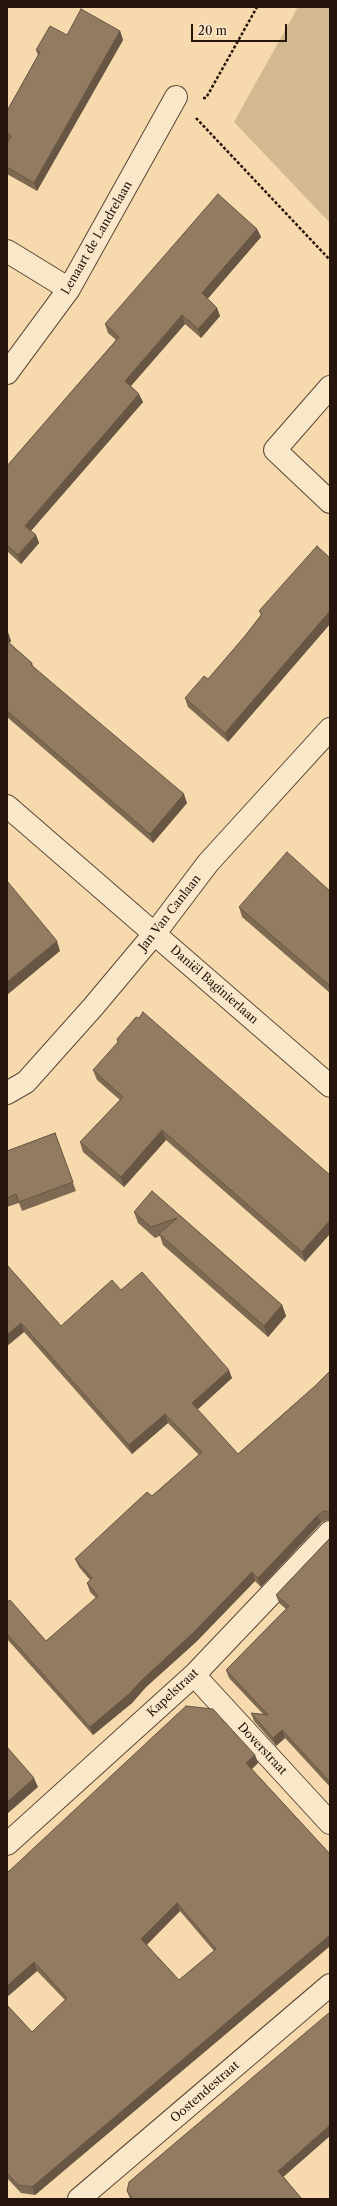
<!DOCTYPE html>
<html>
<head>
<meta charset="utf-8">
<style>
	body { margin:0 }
	#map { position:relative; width:337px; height:2206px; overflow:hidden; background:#f6daad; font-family:"Libre Caslon Text",serif }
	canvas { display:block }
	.frame { position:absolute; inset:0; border:8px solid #25150d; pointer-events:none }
	.scale { position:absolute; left:191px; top:24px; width:96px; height:18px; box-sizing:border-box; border:2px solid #25150d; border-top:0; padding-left:5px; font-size:12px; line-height:14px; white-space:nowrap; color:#25150d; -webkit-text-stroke:3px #f9e7ca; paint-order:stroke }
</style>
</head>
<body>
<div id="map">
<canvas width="337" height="2206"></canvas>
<div class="frame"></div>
<div class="scale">20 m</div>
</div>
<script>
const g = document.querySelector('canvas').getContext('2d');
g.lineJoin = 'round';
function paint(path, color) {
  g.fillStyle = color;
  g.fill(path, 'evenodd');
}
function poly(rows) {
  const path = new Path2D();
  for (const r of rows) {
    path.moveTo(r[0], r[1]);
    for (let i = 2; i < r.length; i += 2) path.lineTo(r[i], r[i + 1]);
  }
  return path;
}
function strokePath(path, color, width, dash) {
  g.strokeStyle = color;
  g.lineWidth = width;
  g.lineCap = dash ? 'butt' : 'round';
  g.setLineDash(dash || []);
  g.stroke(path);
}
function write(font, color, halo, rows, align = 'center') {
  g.font = font + ' "Libre Caslon Text",serif';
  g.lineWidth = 3;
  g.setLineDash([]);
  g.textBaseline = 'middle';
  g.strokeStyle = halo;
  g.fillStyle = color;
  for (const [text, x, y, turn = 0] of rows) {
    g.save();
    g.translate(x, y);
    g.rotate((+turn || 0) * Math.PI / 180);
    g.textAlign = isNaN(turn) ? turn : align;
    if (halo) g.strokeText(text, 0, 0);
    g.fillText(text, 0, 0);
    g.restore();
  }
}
paint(poly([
	[298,7,330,7,330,223,234,122]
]), '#d2b992');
const minor = poly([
	[7,251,69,289],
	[7,373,69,289,176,97],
	[330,387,275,450,330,502],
	[7,806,330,1086],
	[7,1093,26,1082,93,1007,155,933,208,863,330,729],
	[194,1675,330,1823],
	[7,1844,194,1675,330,1532],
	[79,2199,330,1985]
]);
strokePath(minor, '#594635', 24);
strokePath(poly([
	[203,98,206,98,257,7],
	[196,118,330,260]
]), '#25150d', 2.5, [3, 2]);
strokePath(minor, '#f9e7ca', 22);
paint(poly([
	[120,31,123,40,37,191,7,174,7,143,8,141,7,140,7,111,38,55,36,50,67,35],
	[257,229,261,237,207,299,217,308,220,316,201,338,185,324,131,386,143,402,31,531,36,535,39,543,21,564,7,551,7,466,116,340,108,333,105,324],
	[330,558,330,624,228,742,188,707,185,698,208,679,245,636,261,615,259,611],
	[7,631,11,641,9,643,32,663,33,666,187,803,153,843,7,717],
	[330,891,330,993,242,917,239,907],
	[93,1070,330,1175,305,1262,166,1140,124,1187,83,1152,80,1142,120,1100,97,1080],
	[55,1133,76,1191,22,1211,19,1203,7,1207,7,1151],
	[152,1191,282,1305,286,1316,268,1337,163,1245,160,1236,155,1238,138,1223,134,1212],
	[7,1265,61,1326,121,1290,232,1378,197,1409,238,1454,315,1386,330,1371,330,1520,327,1520,321,1523,261,1587,255,1581,196,1642,146,1687,132,1703,93,1735,7,1639,7,1602,46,1641,96,1598,90,1592,87,1583,90,1580,79,1567,75,1559,152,1496,199,1455,168,1423,132,1454,24,1332,7,1346],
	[330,1538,330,1787,285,1738,276,1746,254,1721,251,1713,263,1714,229,1678,226,1670,286,1609,279,1603,276,1595],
	[255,1755,258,1763,252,1769,330,1854,330,1946,35,2195,21,2193,7,2178,7,2005,32,2032,65,2000,37,1971,7,1997,7,1873],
	[180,1911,214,1951,179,1980,147,1945],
	[284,2177,302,2199,130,2199,127,2191]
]), '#7e6a53');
paint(poly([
	[120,31,123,40,37,191,34,183],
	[257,229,261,237,205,302,202,293],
	[217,308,220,316,201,338,198,329],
	[182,315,185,324,128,389,125,381],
	[139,394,143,402,28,534,25,526],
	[36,535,39,543,21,564,18,555],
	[330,611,330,624,228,742,225,733],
	[8,632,11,641,7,646,7,633],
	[184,794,187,803,153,843,150,834],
	[57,941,60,951,7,995,7,982],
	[162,1130,166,1140,124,1187,121,1177],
	[330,1220,330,1234,305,1262,302,1252],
	[282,1305,286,1316,268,1337,264,1326],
	[21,1323,24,1332,7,1346,7,1335],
	[229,1370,232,1378,195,1412,192,1403],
	[165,1414,168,1423,132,1454,129,1445],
	[318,1515,321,1523,261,1587,258,1578],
	[252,1572,255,1581,196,1642,146,1687,132,1703,93,1735,90,1727,143,1679],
	[282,1730,285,1738,276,1746,273,1738],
	[255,1755,258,1763,249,1771,246,1763],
	[34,1778,38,1787,7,1814,7,1802],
	[177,1903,180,1911,144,1947,141,1939],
	[330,1935,330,1946,35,2195,32,2187],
	[34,1962,37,1971,7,1997,7,1986],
	[330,2125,330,2136,281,2179,278,2171]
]), '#665643');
const building = poly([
	[81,9,120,31,34,183,7,167,7,143,11,136,7,133,7,111,40,52,36,50,50,26,67,35,81,9],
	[218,194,257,229,202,293,217,308,198,329,182,315,125,381,139,394,25,526,36,535,18,555,7,545,7,466,119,337,105,324,218,194],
	[317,546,330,558,330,611,225,733,185,698,204,676,208,679,245,636,262,614,259,611,317,546],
	[7,641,32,663,31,665,184,794,150,834,7,711,7,641],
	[287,852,330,891,330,986,239,907,287,852],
	[7,881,57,941,7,982,7,881],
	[143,1012,330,1175,330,1220,302,1252,162,1130,121,1177,80,1142,123,1097,93,1070,118,1042,117,1039,136,1017,139,1018,143,1012],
	[55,1133,73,1182,19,1202,16,1194,7,1198,7,1151,55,1133],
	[152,1191,282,1305,264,1326,159,1234,177,1218,151,1227,134,1212,152,1191],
	[7,1265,61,1326,112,1280,121,1290,142,1272,229,1370,192,1403,238,1454,315,1386,330,1371,330,1512,324,1511,318,1515,258,1578,252,1572,193,1633,143,1679,129,1694,90,1727,7,1634,7,1602,10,1600,46,1641,98,1596,87,1583,92,1578,75,1559,147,1492,152,1496,202,1452,165,1414,129,1445,21,1323,7,1335,7,1265],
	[330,1538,330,1782,282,1730,273,1738,251,1713,268,1715,226,1670,289,1606,276,1595,330,1538],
	[186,1706,213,1709,255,1755,246,1763,330,1854,330,1935,32,2187,18,2185,7,2173,7,2005,32,2032,67,1998,34,1962,7,1986,7,1873,186,1706],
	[177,1903,216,1949,179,1980,141,1939,177,1903],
	[7,1747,34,1778,7,1802,7,1747],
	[330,2012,330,2125,278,2171,302,2199,133,2199,127,2191,129,2182,330,2012]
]);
paint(building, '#927b60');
strokePath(building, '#665643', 1);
write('12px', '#25150d', '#f9e7ca', [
	["Lenaart de Landrelaan",97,238,-60],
	["Jan Van Canlaan",170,913,-52],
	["Daniël Baginierlaan",214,985,41],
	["Kapelstraat",173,1693,-43],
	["Doverstraat",262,1749,47],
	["Oostendestraat",205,2092,-41]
]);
</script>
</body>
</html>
